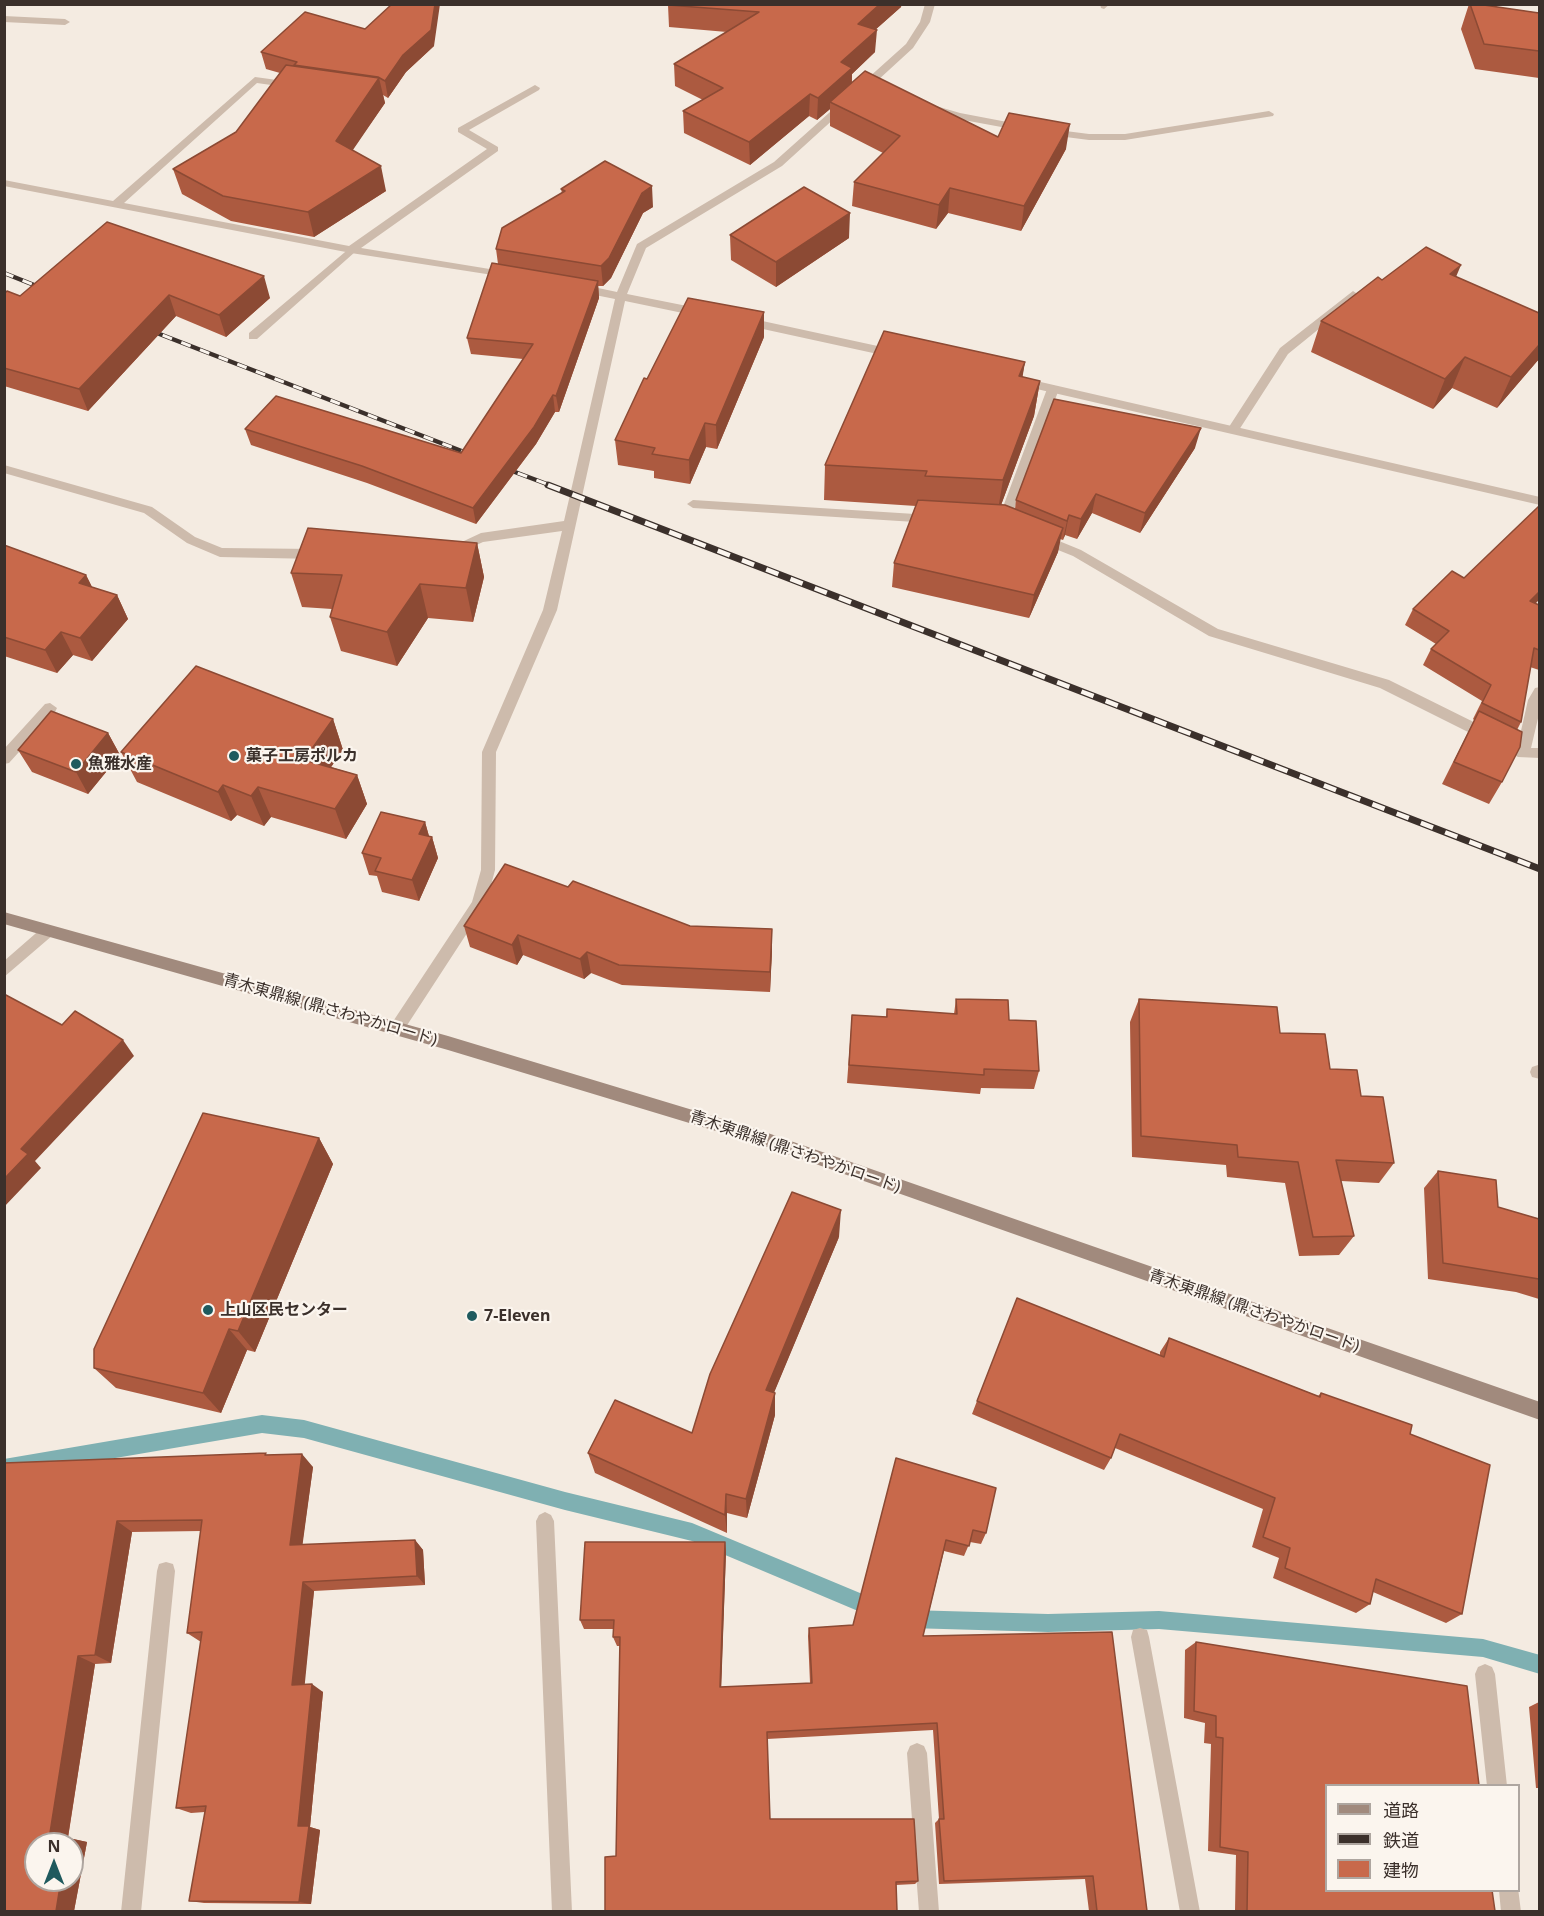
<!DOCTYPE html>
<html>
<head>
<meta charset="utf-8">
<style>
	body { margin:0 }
	#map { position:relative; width:1544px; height:1916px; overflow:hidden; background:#f4ebe1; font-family:"Noto Sans","Noto Sans JP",sans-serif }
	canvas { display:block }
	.frame { position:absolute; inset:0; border:6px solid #3b302b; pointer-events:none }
	.legend { position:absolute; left:1325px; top:1784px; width:195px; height:108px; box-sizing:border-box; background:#fbf5ee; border:2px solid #aea6a0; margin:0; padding:8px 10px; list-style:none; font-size:18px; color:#3b302b }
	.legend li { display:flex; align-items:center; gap:12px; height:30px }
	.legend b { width:30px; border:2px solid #aea6a0 }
	.north { position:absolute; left:24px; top:1832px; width:60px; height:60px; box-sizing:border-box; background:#fbf5ee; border:2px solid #aea6a0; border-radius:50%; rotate:0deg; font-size:16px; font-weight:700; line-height:24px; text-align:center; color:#3b302b }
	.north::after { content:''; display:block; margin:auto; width:21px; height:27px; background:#1f5a5e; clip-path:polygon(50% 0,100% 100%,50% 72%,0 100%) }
</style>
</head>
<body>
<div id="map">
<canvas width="1544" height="1916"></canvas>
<div class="frame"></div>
<ul class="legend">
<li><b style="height:8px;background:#a18a7d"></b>道路</li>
<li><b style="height:8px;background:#3b302b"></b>鉄道</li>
<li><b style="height:16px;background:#c8694b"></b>建物</li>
</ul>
<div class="north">N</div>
</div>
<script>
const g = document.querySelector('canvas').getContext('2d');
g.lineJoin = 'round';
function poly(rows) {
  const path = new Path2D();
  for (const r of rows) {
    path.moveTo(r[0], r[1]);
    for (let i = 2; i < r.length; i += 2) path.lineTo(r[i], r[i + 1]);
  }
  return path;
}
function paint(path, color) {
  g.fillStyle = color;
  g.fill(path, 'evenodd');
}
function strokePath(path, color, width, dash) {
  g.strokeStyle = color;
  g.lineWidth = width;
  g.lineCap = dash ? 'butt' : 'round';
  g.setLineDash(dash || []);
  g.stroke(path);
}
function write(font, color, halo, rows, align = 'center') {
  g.font = font + ' "Noto Sans","Noto Sans JP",sans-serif';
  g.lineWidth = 4.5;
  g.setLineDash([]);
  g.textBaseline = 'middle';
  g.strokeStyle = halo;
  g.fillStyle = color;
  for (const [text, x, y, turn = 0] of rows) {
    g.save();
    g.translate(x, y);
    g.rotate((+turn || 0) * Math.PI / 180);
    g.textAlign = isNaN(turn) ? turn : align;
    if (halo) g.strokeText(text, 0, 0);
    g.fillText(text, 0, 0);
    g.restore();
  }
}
paint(poly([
	[262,1415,304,1420,565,1492,692,1523,884,1603,886,1610,884,1617,877,1619,692,1541,565,1510,304,1438,262,1433,4,1477,4,1459,262,1415],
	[909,1610,1048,1614,1159,1611,1483,1639,1540,1655,1540,1674,1483,1657,1159,1629,1048,1632,909,1628,902,1626,900,1619,902,1612,909,1610]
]), '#7fb0b2');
paint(poly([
	[1100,4,1110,4,1104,9,1101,8,1100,4],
	[4,16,65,19,70,22,65,25,4,22,4,16],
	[351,247,356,250,355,252,257,339,249,339,249,333,351,247],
	[1353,291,1359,295,1357,298,1288,354,1237,433,1229,433,1227,430,1280,348,1353,291],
	[1053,385,1059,389,1009,523,1007,526,999,526,997,523,1047,389,1053,385],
	[693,500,931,515,937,519,931,523,693,508,687,504,693,500],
	[1042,534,1081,550,1218,629,1389,680,1518,744,1528,700,1535,688,1540,687,1540,710,1531,748,1540,748,1540,758,1518,757,1380,688,1209,636,1073,556,1038,542,1036,539,1042,534],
	[50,703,57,708,55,712,9,763,4,764,4,749,45,704,50,703],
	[1538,1065,1540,1065,1540,1079,1532,1077,1530,1072,1532,1067,1538,1065],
	[545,1512,551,1515,554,1521,572,1912,552,1912,536,1521,539,1515,545,1512],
	[166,1562,173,1564,175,1571,141,1912,121,1912,157,1571,159,1564,166,1562],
	[1140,1628,1147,1630,1149,1637,1200,1912,1180,1912,1131,1637,1133,1630,1140,1628],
	[1485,1664,1492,1667,1495,1674,1507,1786,1487,1786,1475,1674,1478,1667,1485,1664],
	[917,1743,924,1746,927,1753,939,1912,919,1912,907,1753,910,1746,917,1743],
	[1518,1888,1521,1912,1501,1912,1499,1890,1518,1890,1518,1888]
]), '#cdbbac');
paint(poly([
	[925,4,935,4,930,22,913,48,865,92,857,92,857,88,906,44,920,22,925,4],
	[255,77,292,82,297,85,292,88,257,83,124,203,349,246,487,149,458,132,458,128,535,85,540,88,539,90,469,130,498,147,498,151,361,248,508,272,512,274,512,278,351,253,4,186,4,180,113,201,255,77],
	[839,104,848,106,782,166,646,248,627,294,702,309,708,313,702,317,625,301,557,610,496,752,495,870,486,904,402,1033,397,1035,392,1033,389,1028,392,1023,472,902,481,870,482,752,543,610,562,531,483,542,453,556,447,551,449,548,481,533,564,521,615,299,575,291,573,288,579,284,617,292,637,244,774,162,839,104],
	[936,106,960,113,1023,125,1028,128,1023,131,958,119,932,111,932,107,936,106],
	[1269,111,1274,114,1273,116,1125,140,1089,140,1050,135,1045,132,1050,129,1089,134,1125,134,1269,111],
	[744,317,896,350,902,354,896,358,740,324,740,318,744,317],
	[1019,377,1540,497,1540,505,1015,384,1013,381,1019,377],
	[4,465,152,507,195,537,222,548,316,549,322,554,316,559,220,557,187,543,144,513,4,473,4,465],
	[48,925,53,927,55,931,53,935,4,977,4,961,43,927,48,925]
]), '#cdbbac');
paint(poly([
	[4,912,448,1036,762,1131,1540,1402,1540,1420,762,1145,448,1050,4,924,4,912]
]), '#a18a7d');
const railFar1 = poly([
	[4,273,49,291],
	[144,328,477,457],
	[499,466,552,486]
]);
const rail = poly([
	[548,485,1540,869]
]);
strokePath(railFar1, '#3b302b', 4.5);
strokePath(rail, '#3b302b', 7);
strokePath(railFar1, '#fbf5ee', 3, [10]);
strokePath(rail, '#fbf5ee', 4.5, [13]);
paint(poly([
	[1469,4,1477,4,1539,13,1539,78,1475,69,1461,29],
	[668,5,901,7,875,30,875,52,852,74,852,83,998,137,1066,149,1021,231,948,213,936,229,852,206,854,182,883,153,830,126,830,109,817,120,809,116,750,165,684,133,683,111,703,100,675,86,674,64,727,32,669,27],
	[365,29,434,46,406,72,388,98,383,95,385,103,352,150,386,191,314,237,231,221,182,194,173,169,236,132,280,73,266,69,261,52],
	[561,189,653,207,643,213,611,278,603,286,598,286,599,298,559,412,555,412,536,444,476,524,367,483,251,445,245,429,461,453,523,359,471,354,467,338,498,264,496,249,562,193],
	[107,222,270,298,226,337,176,316,88,411,4,386,4,294,20,296],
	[730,235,849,238,776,287,731,260],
	[1456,277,1539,359,1497,408,1452,388,1433,409,1311,352,1321,321,1382,280],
	[764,337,717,449,706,447,690,484,654,478,654,471,618,465,615,440,647,379],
	[1025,362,1022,377,1040,381,1034,416,1001,505,1015,509,1016,500,1195,448,1140,533,1092,513,1077,539,1065,535,1063,540,1060,539,1058,552,1029,618,892,587,894,563,916,506,824,500,825,465],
	[477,543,484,577,473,622,428,618,397,666,341,651,330,617,332,609,302,607,291,573],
	[4,545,86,575,92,587,117,595,128,619,92,661,73,655,57,673,4,656],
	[1464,578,1539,605,1539,670,1530,667,1521,722,1517,730,1502,782,1489,804,1442,784,1474,720,1473,719,1482,701,1423,665,1431,649,1436,644,1405,625,1413,609],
	[333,719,343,750,331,767,357,775,367,804,346,839,271,817,264,826,237,815,231,821,137,782,121,752],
	[108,733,120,755,88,794,32,772,18,750],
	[425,822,429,836,432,837,438,858,419,901,382,892,377,876,369,875,362,853],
	[568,887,690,926,772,929,772,950,770,992,622,985,591,973,584,979,523,955,517,965,470,947,464,926],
	[956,999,1009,1020,1039,1071,1034,1089,981,1088,980,1094,847,1083,852,1015,886,1017,887,1009,954,1014],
	[1139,999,1280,1033,1330,1069,1361,1096,1394,1163,1379,1183,1341,1181,1354,1236,1339,1255,1299,1256,1285,1183,1227,1177,1226,1165,1132,1157,1130,1022],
	[319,1138,333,1164,255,1352,247,1350,221,1413,116,1388,94,1368],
	[1438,1171,1498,1207,1539,1219,1539,1299,1516,1292,1428,1279,1424,1188],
	[839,1237,774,1392,775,1393,775,1415,747,1518,727,1513,727,1533,595,1473,588,1453,692,1433],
	[1169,1338,1318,1396,1321,1393,1410,1434,1462,1614,1446,1623,1373,1592,1370,1604,1356,1613,1273,1578,1279,1558,1252,1547,1263,1509,1115,1448,1111,1458,1104,1470,972,1414,977,1401,1160,1356,1160,1352],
	[268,1455,313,1467,302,1545,415,1540,423,1550,425,1585,314,1591,304,1684,323,1692,310,1827,320,1830,311,1904,204,1903,189,1901,205,1812,191,1813,176,1808,201,1642,187,1633,201,1531,132,1532,111,1663,95,1664,68,1838,87,1842,74,1911,4,1911,4,1463],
	[896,1458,986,1533,981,1544,970,1542,964,1556,944,1551,923,1636,1147,1911,1089,1911,1085,1879,939,1884,935,1823,939,1819,933,1730,767,1739,770,1819,918,1881,915,1884,896,1885,896,1911,605,1911,616,1856,620,1646,617,1646,613,1637,613,1629,584,1629,580,1620,725,1542,726,1552,721,1687,810,1683,808,1636,809,1628,853,1625],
	[1196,1642,1495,1911,1235,1911,1236,1855,1208,1851,1211,1744,1204,1743,1205,1723,1184,1718,1185,1650],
	[1539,1702,1539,1788,1536,1788,1529,1707]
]), '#ac5a40');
paint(poly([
	[435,4,440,4,434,46,406,72,388,98,385,81,403,55],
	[880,4,902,4,901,7,857,46,858,24],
	[877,30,875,52,852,74,851,90,830,102,830,109,817,120,818,98,841,62],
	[379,78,385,103,342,166,336,141],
	[810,94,809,116,750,165,749,142],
	[1070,124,1066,149,1021,231,1024,206],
	[381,166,386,191,314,237,308,212],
	[652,186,653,207,643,213,611,278,603,286,601,266,642,193],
	[950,188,948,213,936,229,939,205],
	[850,213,849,238,776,287,776,262],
	[1461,265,1448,296,1450,274],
	[264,276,270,298,226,337,219,315],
	[598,281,599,298,559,412,556,396],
	[169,295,176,316,88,411,79,389],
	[764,312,764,337,717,449,716,425],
	[1539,345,1539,359,1497,408,1511,377],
	[1465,357,1452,388,1433,409,1445,379],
	[1025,362,1019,398,1019,376],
	[1040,381,1034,416,997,516,1003,480],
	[553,395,555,412,536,444,476,524,473,508],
	[705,423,706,447,690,484,689,460],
	[1201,428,1195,448,1140,533,1145,513],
	[1096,494,1092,513,1077,539,1081,519],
	[1069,515,1065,535,1063,540,1067,521],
	[1063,528,1058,552,1029,618,1034,595],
	[477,543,484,577,473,622,466,588],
	[86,575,98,599,79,583],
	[420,584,428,618,397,666,387,632],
	[1539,592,1539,600,1521,618,1530,601],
	[117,595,128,619,92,661,80,638],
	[61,632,73,655,57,673,45,650],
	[333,719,343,750,315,790,304,760],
	[108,733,120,755,88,794,76,772],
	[357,775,367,804,346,839,335,809],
	[223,785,237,815,231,821,218,792],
	[258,787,271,817,264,826,251,796],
	[425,822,430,840,432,837,438,858,419,901,412,880,419,834],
	[772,929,772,950,770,992,770,972],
	[518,935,523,955,517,965,512,945],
	[587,952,591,973,584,979,580,959],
	[123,1040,134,1056,35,1161,41,1168,4,1207,4,1179,21,1149],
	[319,1138,333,1164,255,1352,238,1331],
	[841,1210,839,1237,766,1412,766,1390],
	[229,1329,247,1350,221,1413,203,1393],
	[775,1393,775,1415,747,1518,746,1499],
	[302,1454,313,1467,301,1556,290,1545],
	[726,1494,727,1513,727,1533,725,1515],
	[117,1521,132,1532,111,1663,95,1655],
	[415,1540,423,1550,425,1585,417,1576],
	[725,1542,726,1552,721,1694,720,1687],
	[303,1582,314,1591,304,1692,292,1685],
	[78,1656,95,1664,67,1843,49,1839],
	[312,1684,323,1692,310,1827,320,1830,311,1904,299,1902,298,1826],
	[69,1838,87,1842,74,1911,56,1911,61,1880,72,1880,72,1844,68,1844]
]), '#8c4a34');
const building = poly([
	[392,4,435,4,431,30,403,55,385,81,378,77,294,65,297,62,261,52,305,12,365,29,392,4],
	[668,4,880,4,858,24,877,30,841,62,852,68,818,98,810,94,749,142,683,111,723,88,674,64,759,12,668,5,668,4],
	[1470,4,1477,4,1539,13,1539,51,1484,44,1470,4],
	[286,65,379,78,336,141,381,166,308,212,223,196,173,169,236,132,286,65],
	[865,71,998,137,1009,113,1070,124,1024,206,950,188,939,205,854,182,900,136,830,102,865,71],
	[605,161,652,186,642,193,609,258,601,266,496,249,502,228,565,191,561,189,605,161],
	[804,187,850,213,776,262,730,235,804,187],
	[107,222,264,276,219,315,169,295,79,389,4,368,4,294,7,291,20,296,107,222],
	[1426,247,1461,265,1450,274,1539,313,1539,345,1511,377,1465,357,1445,379,1321,321,1378,277,1382,280,1426,247],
	[492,263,598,281,556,396,553,395,534,427,473,508,362,466,245,429,276,396,461,453,533,344,467,338,492,263],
	[688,298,764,312,716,425,705,423,689,460,652,454,655,448,615,440,644,378,647,379,688,298],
	[884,331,1025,362,1019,376,1040,381,1003,480,925,476,927,471,825,465,884,331],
	[1054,399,1201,428,1145,513,1096,494,1081,519,1069,515,1067,521,1016,500,1054,399],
	[918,500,1005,505,1063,528,1034,595,894,563,918,500],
	[1539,506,1539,592,1530,601,1539,605,1539,650,1534,648,1521,722,1482,703,1491,685,1431,649,1449,631,1413,609,1452,571,1464,578,1539,506],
	[308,528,477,543,466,588,420,584,387,632,330,617,342,575,291,573,308,528],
	[4,545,86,575,79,583,117,595,80,638,61,632,45,650,4,637,4,545],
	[196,666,333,719,304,760,357,775,335,809,258,787,251,796,223,785,218,792,121,752,196,666],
	[51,711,108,733,76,772,18,750,51,711],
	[1479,711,1522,732,1520,747,1502,782,1454,762,1479,711],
	[381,812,425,822,419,834,432,837,412,880,375,871,381,858,362,853,381,812],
	[505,864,568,887,573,881,690,926,772,929,770,972,619,965,587,952,580,959,518,935,512,945,464,926,505,864],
	[4,994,62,1025,75,1011,123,1040,21,1149,28,1154,4,1179,4,994],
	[956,999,1008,1000,1009,1020,1036,1021,1039,1071,984,1069,984,1075,849,1065,852,1015,887,1017,887,1009,957,1014,956,999],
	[1139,999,1277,1007,1280,1033,1325,1034,1330,1069,1357,1070,1361,1096,1383,1097,1394,1163,1336,1160,1354,1236,1313,1237,1298,1162,1238,1157,1237,1145,1141,1136,1139,999],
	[203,1113,319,1138,238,1331,229,1329,203,1393,94,1368,94,1349,203,1113],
	[1438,1171,1496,1180,1498,1207,1539,1219,1539,1279,1443,1263,1438,1171],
	[792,1192,841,1210,766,1390,775,1393,746,1499,726,1494,725,1515,588,1453,615,1400,692,1433,710,1374,792,1192],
	[1017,1298,1164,1357,1169,1338,1320,1397,1321,1393,1412,1425,1410,1434,1490,1465,1462,1614,1376,1579,1370,1604,1285,1568,1290,1548,1263,1537,1275,1498,1120,1434,1111,1458,977,1401,1017,1298],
	[266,1453,265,1455,302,1454,290,1545,415,1540,417,1576,303,1582,292,1685,312,1684,298,1826,309,1826,299,1902,189,1901,206,1806,176,1808,202,1632,187,1633,202,1520,117,1521,95,1655,78,1656,49,1839,69,1838,68,1844,36,1844,36,1880,61,1880,56,1911,4,1911,4,1463,266,1453],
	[896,1458,996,1488,986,1533,973,1530,969,1546,946,1540,923,1636,1112,1632,1147,1911,1097,1911,1093,1876,944,1881,939,1819,944,1819,937,1723,767,1732,770,1819,914,1819,918,1881,896,1882,897,1911,605,1911,605,1857,616,1856,620,1637,613,1637,614,1620,580,1620,585,1542,725,1542,720,1687,812,1683,809,1628,853,1625,896,1458],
	[1196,1642,1467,1686,1479,1785,1326,1785,1326,1890,1492,1890,1495,1911,1247,1911,1248,1852,1220,1847,1223,1738,1216,1737,1216,1716,1194,1711,1196,1642]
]);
paint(building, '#c8694b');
strokePath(building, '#8c4a34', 1.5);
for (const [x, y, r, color] of [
	[234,756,6,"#1f5a5e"],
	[76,764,6,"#1f5a5e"],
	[208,1310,6,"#1f5a5e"],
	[472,1316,6,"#1f5a5e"]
]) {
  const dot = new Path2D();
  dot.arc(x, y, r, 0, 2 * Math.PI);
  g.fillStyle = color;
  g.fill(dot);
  strokePath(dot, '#fbf5ee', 2);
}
write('bold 16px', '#3b302b', '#fbf5ee', [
	["菓子工房ポルカ",246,756],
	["魚雅水産",88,764],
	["上山区民センター",220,1310],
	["7-Eleven",484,1316]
], 'left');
write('16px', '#3b302b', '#fbf5ee', [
	["青木東鼎線 (鼎さわやかロード)",330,1010,16],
	["青木東鼎線 (鼎さわやかロード)",795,1152,19],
	["青木東鼎線 (鼎さわやかロード)",1254,1311,19]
]);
</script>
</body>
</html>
